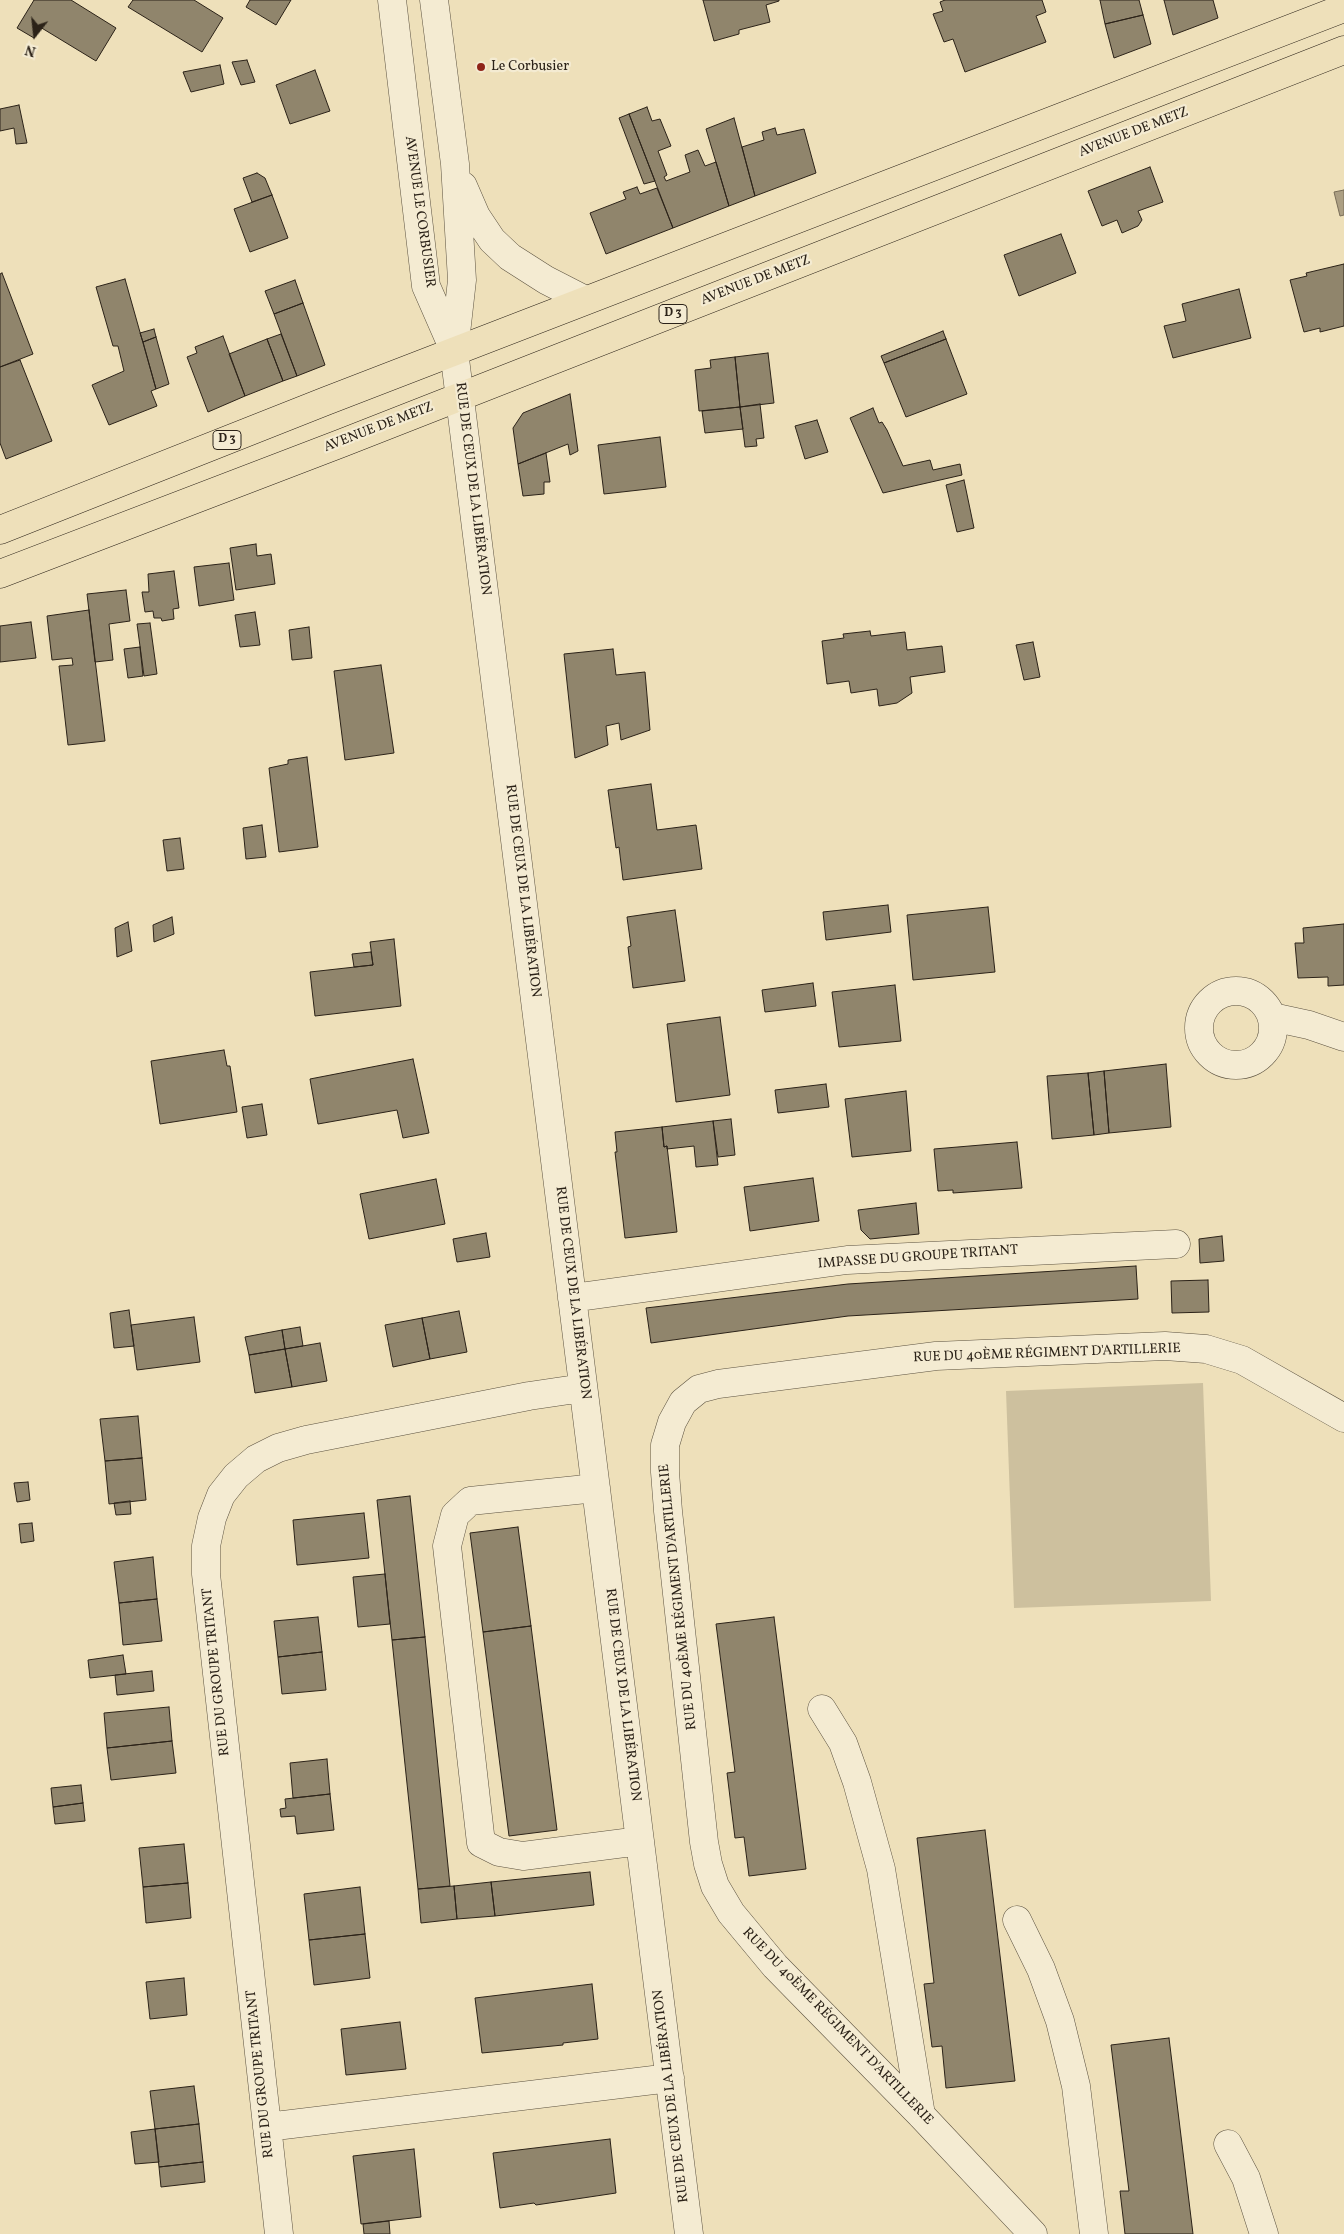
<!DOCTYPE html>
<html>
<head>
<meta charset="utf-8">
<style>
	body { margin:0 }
	#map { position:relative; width:1344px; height:2234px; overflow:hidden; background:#eee0ba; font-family:Vollkorn,serif }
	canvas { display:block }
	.north { position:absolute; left:10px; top:10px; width:50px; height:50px; -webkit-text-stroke:4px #f4ebd2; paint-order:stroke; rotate:196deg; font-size:14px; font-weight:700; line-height:20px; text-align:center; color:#2b2218 }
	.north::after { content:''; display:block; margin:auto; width:18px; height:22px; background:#2b2218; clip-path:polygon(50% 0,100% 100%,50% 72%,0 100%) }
</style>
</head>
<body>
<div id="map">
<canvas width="1344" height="2234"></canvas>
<div class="north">N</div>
</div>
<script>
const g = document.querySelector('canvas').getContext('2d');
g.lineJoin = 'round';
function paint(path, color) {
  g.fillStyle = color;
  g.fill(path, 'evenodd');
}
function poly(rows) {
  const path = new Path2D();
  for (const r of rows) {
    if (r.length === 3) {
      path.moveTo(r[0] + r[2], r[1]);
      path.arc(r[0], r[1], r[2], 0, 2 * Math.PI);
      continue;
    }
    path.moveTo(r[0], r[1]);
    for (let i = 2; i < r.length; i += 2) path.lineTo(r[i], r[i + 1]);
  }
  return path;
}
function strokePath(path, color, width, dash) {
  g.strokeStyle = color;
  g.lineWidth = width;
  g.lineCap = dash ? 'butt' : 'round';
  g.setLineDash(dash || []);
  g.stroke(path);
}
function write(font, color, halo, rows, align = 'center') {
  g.font = font + ' Vollkorn,serif';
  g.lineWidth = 4.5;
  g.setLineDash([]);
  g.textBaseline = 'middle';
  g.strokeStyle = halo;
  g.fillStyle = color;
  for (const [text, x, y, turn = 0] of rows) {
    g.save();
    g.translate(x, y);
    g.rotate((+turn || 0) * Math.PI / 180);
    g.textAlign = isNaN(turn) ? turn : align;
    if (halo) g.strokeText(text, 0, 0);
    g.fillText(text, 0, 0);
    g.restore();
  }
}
paint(poly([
	[1203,1383,1211,1601,1014,1608,1006,1391]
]), '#cdc09e');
const water = poly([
	[1344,190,1344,215,1340,216,1334,192,1344,190]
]);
paint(water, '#ac9f83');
strokePath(water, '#786d58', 1);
const building = poly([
	[34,0,71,0,116,28,96,61,40,27,34,38,17,28,34,0],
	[133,0,194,0,223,18,202,52,128,7,133,0],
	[250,0,291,0,276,25,246,7,250,0],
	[703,0,779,0,779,1,766,5,770,22,739,30,739,34,714,41,703,0],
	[945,0,1042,0,1046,12,1036,16,1046,42,965,72,953,39,944,42,933,14,943,11,940,2,945,0],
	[1100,0,1139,0,1143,15,1105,24,1100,0],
	[1164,0,1213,0,1218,18,1173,35,1164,0],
	[1143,15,1151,44,1114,58,1105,24,1143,15],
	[247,60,255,82,241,85,232,62,247,60],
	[220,65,224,84,191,92,183,72,220,65],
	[315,70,330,111,290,124,276,85,315,70],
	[19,105,27,143,16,144,14,128,0,131,0,109,19,105],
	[647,107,652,121,660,119,671,146,658,151,667,175,664,177,666,181,690,172,685,155,698,150,705,166,716,162,729,206,673,228,629,114,647,107],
	[629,114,655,181,644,184,619,118,629,114],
	[734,118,755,196,729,206,706,129,734,118],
	[775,128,777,135,804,129,816,173,755,196,742,147,764,140,762,132,775,128],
	[1150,167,1163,202,1138,211,1142,220,1138,226,1122,233,1117,220,1102,226,1088,191,1150,167],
	[257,173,265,178,272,195,252,202,243,178,257,173],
	[637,187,640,194,657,188,673,228,606,254,590,213,626,199,623,192,637,187],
	[272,195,288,238,250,252,234,209,272,195],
	[1061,234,1076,273,1019,296,1004,255,1061,234],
	[1344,264,1344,326,1320,332,1320,328,1304,332,1290,280,1307,276,1306,273,1344,264],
	[2,273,33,354,0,367,0,274,2,273],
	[125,279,156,389,151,391,157,406,109,425,92,385,124,371,118,346,113,346,96,287,125,279],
	[295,280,303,303,274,314,265,291,295,280],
	[1239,289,1251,338,1173,358,1164,326,1186,321,1182,304,1239,289],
	[303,303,325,365,297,376,274,314,303,303],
	[154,329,156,337,143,342,140,333,154,329],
	[943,331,946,339,884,363,881,356,943,331],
	[281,334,297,376,283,381,267,339,281,334],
	[223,336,245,396,208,412,187,357,197,353,195,347,223,336],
	[156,337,169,384,156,389,143,342,156,337],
	[267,339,283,381,245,396,229,354,267,339],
	[946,339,967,394,906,417,884,363,946,339],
	[768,353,774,403,740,407,735,357,768,353],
	[735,357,740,407,699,411,695,370,711,368,710,360,735,357],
	[20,360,52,441,6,459,0,443,0,367,20,360],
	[570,394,578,451,570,455,568,444,518,464,513,428,523,413,570,394],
	[760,404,764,438,756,439,757,446,745,447,740,407,760,404],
	[740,407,743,429,705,433,702,411,740,407],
	[873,408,879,423,882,422,887,430,903,466,930,460,933,470,960,464,962,475,883,493,850,418,873,408],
	[817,420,828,452,805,459,795,426,817,420],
	[660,437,666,487,604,494,598,445,660,437],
	[546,453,550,482,544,482,544,494,523,496,518,464,546,453],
	[964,480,974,528,957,532,946,485,964,480],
	[256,544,257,556,271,554,275,584,236,590,230,548,256,544],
	[229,563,234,600,199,606,194,567,229,563],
	[174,571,179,608,173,609,174,619,162,621,161,618,154,618,153,611,145,612,142,592,149,592,148,574,174,571],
	[126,590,130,621,109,624,113,660,95,662,87,594,126,590],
	[89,610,105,741,68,745,59,666,73,665,72,658,52,660,47,616,89,610],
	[255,612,260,645,240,647,235,615,255,612],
	[31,622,36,658,0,662,0,626,31,622],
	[150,623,157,674,144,676,137,624,150,623],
	[309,627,312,658,292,660,289,630,309,627],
	[870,631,871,636,905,632,907,650,942,646,945,672,910,677,912,693,897,703,879,706,877,689,851,693,849,681,827,684,822,641,844,638,843,634,870,631],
	[1033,642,1040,677,1024,680,1016,645,1033,642],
	[140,647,143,676,128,678,124,649,140,647],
	[613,649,616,675,645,672,650,730,621,740,619,723,606,726,608,745,575,758,564,654,613,649],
	[381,665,394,753,345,760,334,671,381,665],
	[307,757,318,847,279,852,269,768,288,764,288,760,307,757],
	[651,784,657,830,696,825,702,869,623,880,619,847,616,848,608,790,651,784],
	[262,825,266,857,246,859,243,828,262,825],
	[180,838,184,869,167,871,163,840,180,838],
	[888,905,891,932,826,940,823,912,888,905],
	[988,907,995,972,913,980,907,915,988,907],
	[675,910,685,981,633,988,628,947,631,946,627,917,675,910],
	[172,917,174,934,154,942,153,925,172,917],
	[128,922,132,951,117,957,115,928,128,922],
	[1344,924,1344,985,1328,986,1328,977,1298,978,1295,943,1304,943,1303,928,1344,924],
	[394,939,401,1006,315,1016,310,972,373,965,370,942,394,939],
	[371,952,373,965,354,967,352,954,371,952],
	[813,983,816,1006,765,1012,762,990,813,983],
	[895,985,901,1041,839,1047,832,992,895,985],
	[720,1017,730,1095,676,1102,667,1024,720,1017],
	[224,1050,227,1066,230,1066,237,1112,160,1124,151,1061,224,1050],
	[413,1059,429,1133,403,1138,397,1110,318,1124,310,1079,413,1059],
	[1166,1064,1171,1127,1109,1133,1104,1071,1166,1064],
	[1104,1071,1109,1133,1094,1135,1088,1073,1104,1071],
	[1088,1073,1094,1135,1052,1139,1047,1076,1088,1073],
	[826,1084,829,1107,778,1113,775,1090,826,1084],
	[906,1091,911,1151,852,1157,845,1099,906,1091],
	[262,1104,267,1135,247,1138,242,1107,262,1104],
	[731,1119,735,1155,718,1157,713,1121,731,1119],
	[713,1121,718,1165,696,1167,694,1146,667,1149,667,1146,664,1147,662,1127,713,1121],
	[662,1127,664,1147,667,1146,677,1232,625,1238,615,1152,617,1152,615,1132,662,1127],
	[1017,1142,1022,1188,953,1193,953,1190,938,1191,934,1149,1017,1142],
	[813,1178,819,1221,750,1231,744,1187,813,1178],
	[436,1179,445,1224,369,1239,360,1194,436,1179],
	[916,1203,919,1234,870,1239,861,1230,858,1210,916,1203],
	[486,1233,490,1257,457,1262,453,1239,486,1233],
	[1222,1236,1224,1261,1200,1263,1199,1239,1222,1236],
	[1136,1266,1138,1299,848,1316,651,1343,646,1308,848,1284,1136,1266],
	[1208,1280,1209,1312,1172,1313,1171,1281,1208,1280],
	[129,1310,134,1346,114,1348,110,1313,129,1310],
	[459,1311,467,1352,430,1359,422,1318,459,1311],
	[194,1317,200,1362,137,1370,131,1325,194,1317],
	[422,1318,430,1359,393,1367,385,1325,422,1318],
	[300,1327,303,1346,285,1349,282,1330,300,1327],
	[282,1330,285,1349,249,1355,245,1337,282,1330],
	[320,1343,327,1381,292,1387,285,1349,320,1343],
	[285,1349,292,1387,255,1393,249,1355,285,1349],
	[138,1416,142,1458,105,1461,100,1419,138,1416],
	[142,1458,146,1500,109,1504,105,1461,142,1458],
	[28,1482,30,1500,17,1502,14,1483,28,1482],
	[410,1496,425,1637,392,1640,377,1500,410,1496],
	[130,1501,131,1514,116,1515,114,1503,130,1501],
	[364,1513,369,1558,297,1565,293,1520,364,1513],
	[32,1523,34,1541,21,1543,19,1524,32,1523],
	[518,1527,531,1626,483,1632,470,1533,518,1527],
	[153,1557,157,1599,119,1603,114,1562,153,1557],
	[385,1574,390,1624,358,1627,353,1577,385,1574],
	[157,1599,162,1641,123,1645,119,1603,157,1599],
	[318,1617,322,1652,278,1657,274,1621,318,1617],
	[774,1617,806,1869,749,1876,744,1837,735,1838,727,1773,735,1772,716,1624,774,1617],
	[531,1626,557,1830,509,1836,483,1632,531,1626],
	[425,1637,450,1886,418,1889,392,1640,425,1637],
	[322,1652,326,1690,282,1694,278,1657,322,1652],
	[123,1655,126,1674,90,1678,88,1660,123,1655],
	[152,1671,154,1691,117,1695,115,1675,152,1671],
	[169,1707,172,1741,107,1748,104,1713,169,1707],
	[172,1741,176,1773,111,1780,107,1748,172,1741],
	[327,1759,330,1794,293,1798,290,1763,327,1759],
	[81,1785,83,1803,53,1807,51,1788,81,1785],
	[330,1794,334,1830,297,1834,295,1816,281,1817,280,1809,286,1808,285,1799,330,1794],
	[83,1803,85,1821,55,1824,53,1807,83,1803],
	[985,1830,1015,2081,946,2088,942,2046,932,2047,924,1984,934,1983,917,1838,985,1830],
	[184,1844,188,1883,143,1887,139,1848,184,1844],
	[590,1872,594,1905,495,1916,491,1882,590,1872],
	[491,1882,495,1916,457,1919,454,1886,491,1882],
	[188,1883,191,1918,146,1923,143,1887,188,1883],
	[454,1886,457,1919,421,1923,418,1889,454,1886],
	[360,1887,365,1934,309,1940,304,1894,360,1887],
	[365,1934,370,1978,314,1985,309,1940,365,1934],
	[184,1978,187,2015,150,2019,146,1982,184,1978],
	[592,1984,598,2039,563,2043,563,2045,482,2053,475,1998,592,1984],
	[400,2022,406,2069,346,2075,341,2029,400,2022],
	[1169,2038,1193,2234,1125,2234,1120,2191,1129,2191,1111,2045,1169,2038],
	[194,2086,199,2124,155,2129,150,2091,194,2086],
	[199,2124,203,2162,159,2167,155,2129,199,2124],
	[155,2129,159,2162,135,2164,131,2132,155,2129],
	[610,2139,616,2193,536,2205,534,2203,500,2208,493,2153,610,2139],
	[414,2149,421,2217,361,2224,353,2156,414,2149],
	[203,2162,205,2182,161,2187,159,2167,203,2162],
	[389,2221,390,2234,364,2234,363,2224,389,2221]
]);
paint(building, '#90856c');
strokePath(building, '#2b2218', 1);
const minor = poly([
	[392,0,426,286,454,350],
	[434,0,455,164,462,280,454,351,689,2234],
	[463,186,476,216,492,240,510,257,546,280,585,300],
	[1236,1028,37],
	[1272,1017,1309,1025,1344,1037],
	[572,1298,847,1260,1176,1244],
	[596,1488,470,1501,455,1515,447,1546,481,1843,499,1852,523,1856,640,1841],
	[822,1709,843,1743,857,1782,881,1869,921,2115],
	[1017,1920,1041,1969,1060,2021,1076,2086,1094,2234],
	[267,2127,670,2078],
	[1228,2144,1246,2178,1264,2234],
	[279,2234,206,1574,206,1546,212,1518,221,1495,236,1476,256,1459,278,1448,306,1440,529,1396,583,1388],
	[1033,2234,921,2115,775,1966,731,1913,715,1886,708,1864,704,1842,668,1511,665,1472,665,1445,672,1422,683,1402,699,1389,718,1384,936,1356,1165,1346,1206,1349,1242,1360,1344,1418]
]);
const major = poly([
	[0,530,326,401,1344,8],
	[0,574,342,443,1344,50]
]);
strokePath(minor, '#5c5240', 29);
strokePath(major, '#2b2218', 29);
strokePath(minor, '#f4ebd2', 28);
strokePath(major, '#eee0ba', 28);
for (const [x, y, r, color] of [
	[481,67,5,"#8f2418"]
]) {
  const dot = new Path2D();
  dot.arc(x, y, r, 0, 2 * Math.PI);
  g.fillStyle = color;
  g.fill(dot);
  strokePath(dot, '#f4ebd2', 2);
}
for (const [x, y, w] of [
	[673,314,28],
	[227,440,28]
]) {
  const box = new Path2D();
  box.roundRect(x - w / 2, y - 9.5, w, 19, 4);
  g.fillStyle = '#f4ebd2';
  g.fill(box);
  strokePath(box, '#2b2218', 1);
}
write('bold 12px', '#2b2218', null, [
	["D 3",673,314],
	["D 3",227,440]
]);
write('14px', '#2b2218', '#f4ebd2', [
	["Le Corbusier",491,67]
], 'left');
write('14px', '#2b2218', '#f4ebd2', [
	["AVENUE DE METZ",1134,133,-21],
	["AVENUE LE CORBUSIER",419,212,82],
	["AVENUE DE METZ",756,281,-21],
	["AVENUE DE METZ",379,428,-21],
	["RUE DE CEUX DE LA LIBÉRATION",472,489,83],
	["RUE DE CEUX DE LA LIBÉRATION",522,891,83],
	["IMPASSE DU GROUPE TRITANT",918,1258,-4],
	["RUE DE CEUX DE LA LIBÉRATION",572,1293,83],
	["RUE DU 40ÈME RÉGIMENT D'ARTILLERIE",1047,1354,-2],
	["RUE DU 40ÈME RÉGIMENT D'ARTILLERIE",679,1597,-96],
	["RUE DU GROUPE TRITANT",217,1672,-96],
	["RUE DE CEUX DE LA LIBÉRATION",622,1695,83],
	["RUE DU 40ÈME RÉGIMENT D'ARTILLERIE",837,2027,46],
	["RUE DU GROUPE TRITANT",261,2074,-96],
	["RUE DE CEUX DE LA LIBÉRATION",672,2096,-97]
]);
</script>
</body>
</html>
